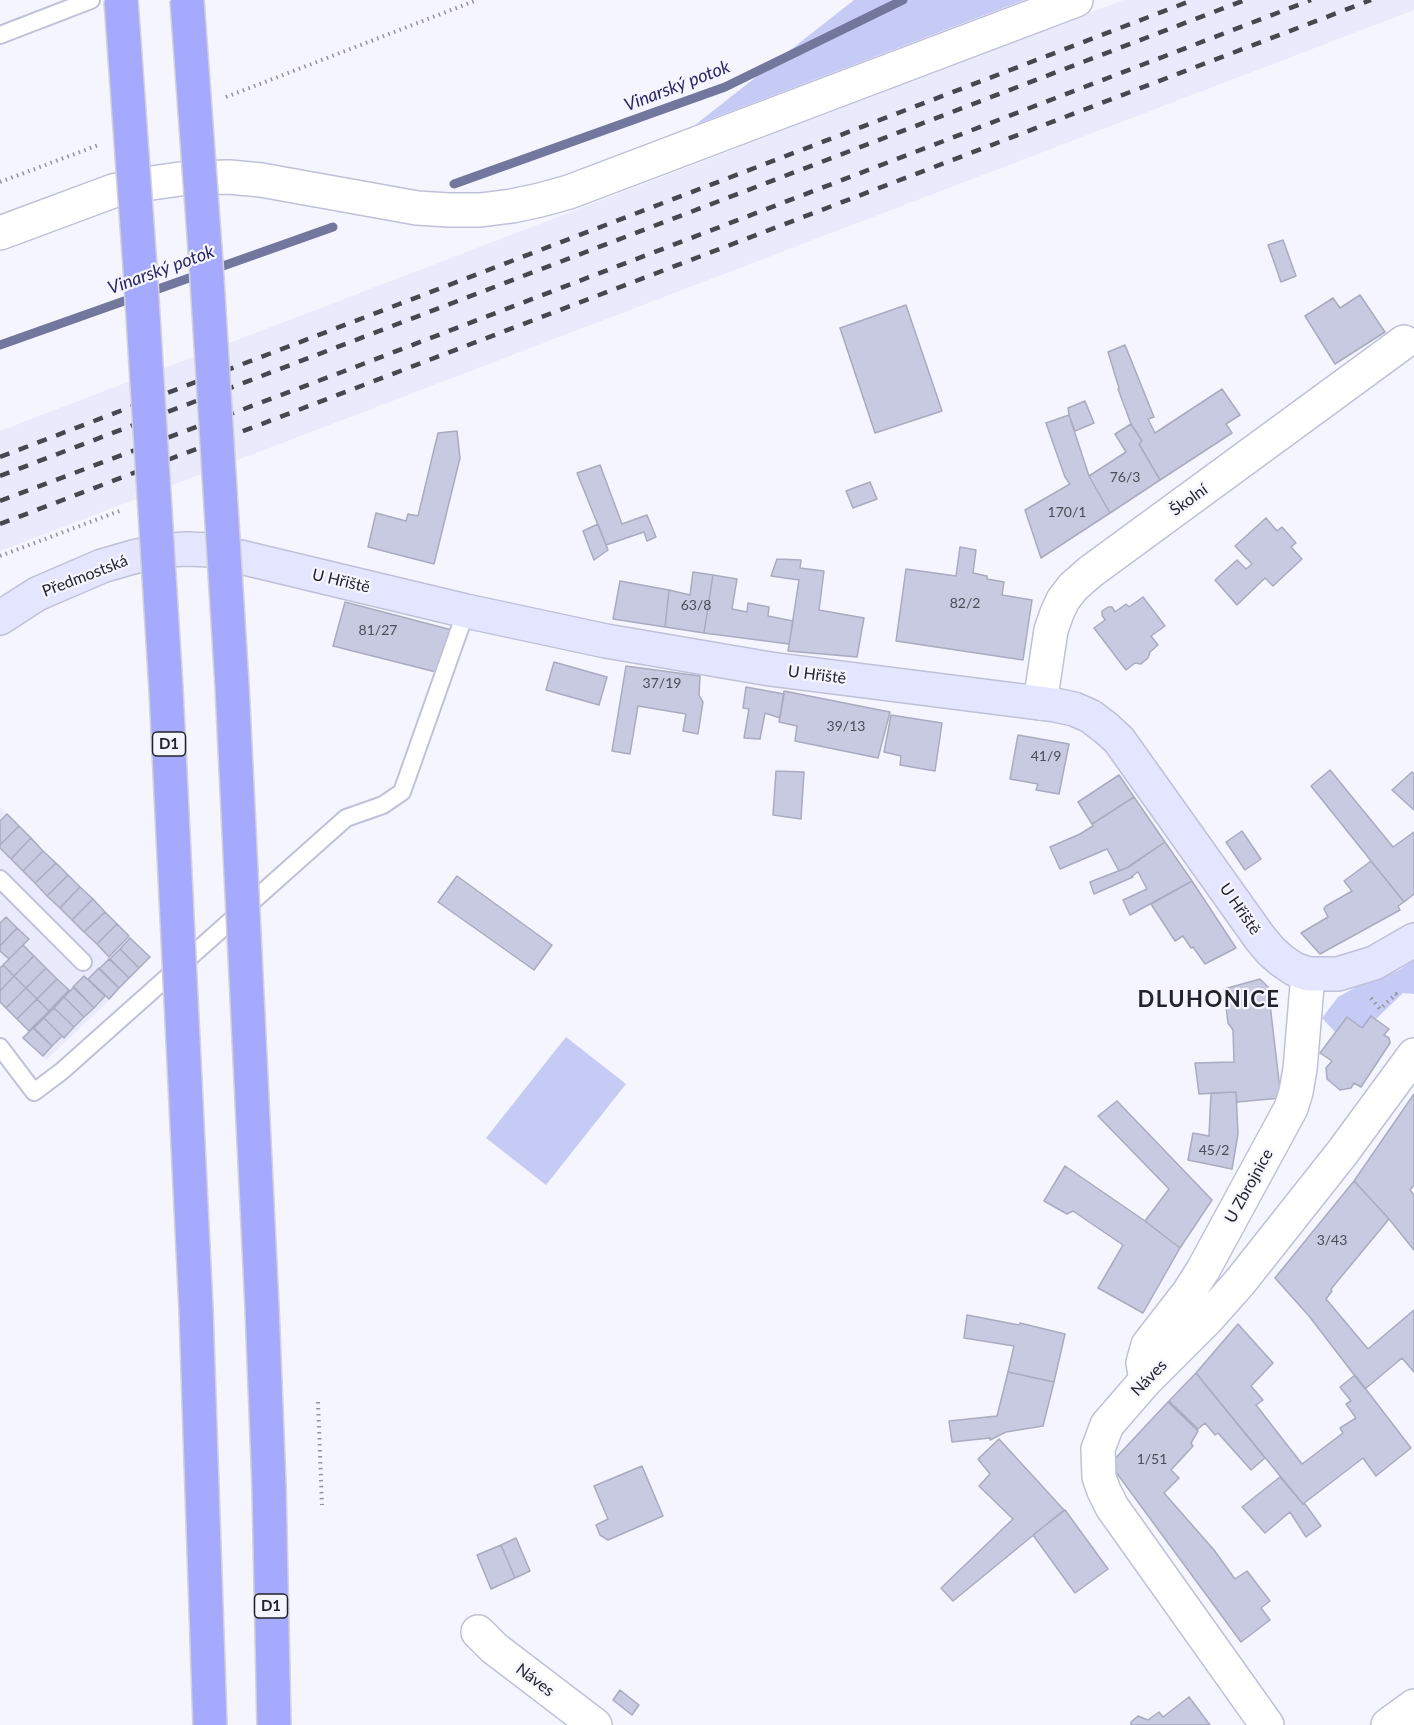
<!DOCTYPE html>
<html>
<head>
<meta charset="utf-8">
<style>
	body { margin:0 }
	canvas { display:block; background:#f4f5fe }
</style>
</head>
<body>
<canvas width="1414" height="1725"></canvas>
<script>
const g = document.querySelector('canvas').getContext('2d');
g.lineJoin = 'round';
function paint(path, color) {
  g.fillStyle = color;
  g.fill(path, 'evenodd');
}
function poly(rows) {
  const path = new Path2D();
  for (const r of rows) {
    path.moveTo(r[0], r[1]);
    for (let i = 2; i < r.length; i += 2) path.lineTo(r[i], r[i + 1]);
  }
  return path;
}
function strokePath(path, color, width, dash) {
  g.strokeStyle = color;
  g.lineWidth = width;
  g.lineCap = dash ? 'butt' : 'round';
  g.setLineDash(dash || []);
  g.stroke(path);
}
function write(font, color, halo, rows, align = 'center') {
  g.font = font + ' Lato,sans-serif';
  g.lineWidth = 4.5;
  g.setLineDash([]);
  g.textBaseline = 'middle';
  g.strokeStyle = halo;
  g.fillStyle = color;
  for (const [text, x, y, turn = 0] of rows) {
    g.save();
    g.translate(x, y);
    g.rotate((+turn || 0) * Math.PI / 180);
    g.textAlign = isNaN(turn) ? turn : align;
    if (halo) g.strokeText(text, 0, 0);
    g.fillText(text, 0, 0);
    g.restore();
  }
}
paint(poly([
	[1123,0,1414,0,1414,10,0,551,0,431],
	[0,807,150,957,110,1000,46,1060,21,1037,28,1031,0,1003]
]), '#e9ebfd');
paint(poly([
	[854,0,1024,0,695,125],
	[1414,960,1414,994,1403,993,1376,1019,1371,1016,1362,1028,1347,1017,1335,1032,1322,1018,1338,997,1360,985,1399,970],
	[566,1037,626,1084,546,1185,486,1138]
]), '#c6cbf6');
strokePath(poly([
	[454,184,725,87,903,0],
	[0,345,333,227]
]), '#73779e', 9);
const building = poly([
	[1283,240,1296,276,1281,282,1268,245,1283,240],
	[1360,295,1385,332,1335,364,1305,316,1333,298,1340,308,1360,295],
	[906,305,942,411,875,433,840,328,906,305],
	[1125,345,1154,417,1148,419,1155,433,1222,389,1240,415,1226,424,1232,433,1160,480,1139,444,1142,441,1131,424,1118,389,1119,388,1108,352,1125,345],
	[1085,401,1094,423,1075,431,1069,415,1068,408,1085,401],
	[1069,415,1089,476,1110,513,1041,558,1025,510,1070,484,1065,477,1046,423,1069,415],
	[1131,424,1142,441,1139,444,1160,480,1110,513,1089,476,1126,452,1115,434,1131,424],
	[457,431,460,458,434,564,368,547,376,513,406,521,408,514,418,516,438,433,457,431],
	[600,465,622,524,647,515,656,537,647,541,644,532,606,545,577,473,600,465],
	[870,482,877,499,853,508,846,491,870,482],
	[1266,518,1277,531,1282,527,1296,543,1291,547,1302,559,1273,586,1265,578,1237,605,1215,580,1237,560,1246,569,1252,564,1235,546,1266,518],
	[598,524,608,550,594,560,583,531,598,524],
	[960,547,976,550,973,573,987,576,987,579,1004,582,1002,595,1032,600,1023,660,896,641,906,569,956,576,960,547],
	[777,559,801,560,800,568,824,571,819,610,864,618,857,657,788,651,799,580,771,576,777,559],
	[693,572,713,575,704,633,665,627,669,590,690,595,693,572],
	[713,575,737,579,732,609,747,612,748,603,769,607,768,616,793,621,789,644,704,633,713,575],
	[620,581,669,590,665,627,613,619,620,581],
	[1143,597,1165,626,1151,636,1158,645,1150,652,1148,658,1141,664,1135,663,1126,670,1094,628,1105,620,1102,615,1102,611,1108,607,1112,607,1115,612,1126,604,1129,607,1143,597],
	[345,602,452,630,440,673,333,646,345,602],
	[554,662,607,677,599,705,546,690,554,662],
	[626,666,700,676,699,695,703,702,698,734,683,731,686,714,638,706,630,754,612,751,626,666],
	[746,687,784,694,780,718,765,713,760,739,744,738,749,709,743,708,746,687],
	[784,691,890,712,878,758,795,741,797,726,779,722,784,691],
	[891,715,942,723,935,771,900,765,901,756,884,752,891,715],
	[1018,735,1069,744,1059,794,1036,790,1038,784,1010,779,1018,735],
	[1330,770,1393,847,1414,832,1414,894,1404,902,1311,786,1330,770],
	[776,771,804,772,801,819,773,815,776,771],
	[1412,772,1414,774,1414,810,1392,790,1412,772],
	[1119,775,1134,797,1092,824,1078,802,1119,775],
	[1134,797,1165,842,1129,867,1119,871,1107,849,1060,869,1050,847,1080,834,1093,826,1092,824,1134,797],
	[7,814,19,826,0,845,0,821,7,814],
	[19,826,31,838,11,859,0,848,0,845,19,826],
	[1242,831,1261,859,1245,870,1226,842,1242,831],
	[31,838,43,851,23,871,11,859,31,838],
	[1165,842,1192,881,1130,915,1123,900,1147,889,1138,872,1132,876,1133,877,1094,894,1090,882,1126,868,1165,842],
	[43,851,56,863,35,883,23,871,43,851],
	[1371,861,1404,902,1398,906,1400,910,1320,954,1301,933,1328,917,1324,909,1326,906,1352,891,1344,881,1371,861],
	[56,863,68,875,47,896,35,883,56,863],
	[68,875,80,887,60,908,47,896,68,875],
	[457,876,552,945,534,970,438,902,457,876],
	[1192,881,1236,948,1205,964,1193,947,1191,948,1183,936,1175,941,1151,904,1192,881],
	[80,887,93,899,72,920,60,908,80,887],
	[93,899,105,912,84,932,72,920,93,899],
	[105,912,117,924,97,944,84,932,105,912],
	[6,917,17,928,0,946,0,923,6,917],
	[117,924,129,936,109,957,97,944,117,924],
	[17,928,29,939,9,959,0,951,0,946,17,928],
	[130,938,150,957,139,968,120,949,130,938],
	[29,939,23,945,34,956,14,976,3,965,29,939],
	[120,949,139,968,129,978,110,959,120,949],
	[34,956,46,968,26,988,14,976,34,956],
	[109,959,129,978,119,988,99,969,109,959],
	[3,965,14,976,0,991,0,968,3,965],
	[46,968,57,979,37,999,26,988,46,968],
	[99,968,119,988,109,999,88,979,99,968],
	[14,976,26,988,6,1008,0,1002,0,991,14,976],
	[84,976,105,996,94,1008,73,987,84,976],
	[57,979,69,990,49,1011,37,999,57,979],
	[1260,979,1268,987,1281,1098,1237,1102,1236,1092,1199,1094,1195,1063,1234,1062,1233,1030,1228,1023,1224,989,1260,979],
	[74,987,94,1008,84,1017,64,997,74,987],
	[26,988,37,999,17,1019,6,1008,26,988],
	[64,997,84,1017,74,1027,54,1008,64,997],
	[37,999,49,1011,29,1031,17,1019,37,999],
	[54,1008,74,1027,64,1038,44,1018,54,1008],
	[1371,1016,1389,1029,1384,1035,1389,1038,1390,1043,1361,1087,1354,1083,1351,1088,1340,1090,1327,1079,1326,1068,1332,1061,1320,1053,1347,1017,1362,1028,1371,1016],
	[44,1018,62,1036,52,1046,34,1028,44,1018],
	[33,1028,52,1046,43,1056,23,1038,33,1028],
	[1236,1092,1238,1134,1232,1169,1188,1160,1193,1133,1209,1136,1211,1093,1236,1092],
	[1414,1094,1414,1185,1410,1190,1414,1195,1414,1250,1389,1219,1354,1181,1414,1094],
	[1117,1101,1212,1200,1180,1248,1145,1221,1169,1189,1098,1116,1117,1101],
	[1065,1166,1145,1221,1180,1248,1143,1313,1098,1288,1123,1245,1073,1211,1067,1214,1044,1201,1065,1166],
	[1354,1181,1389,1219,1331,1289,1332,1291,1326,1299,1368,1349,1414,1310,1414,1372,1402,1358,1365,1389,1309,1316,1275,1278,1354,1181],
	[967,1315,1019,1325,1020,1323,1065,1334,1054,1382,1008,1372,1014,1346,964,1338,967,1315],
	[1238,1324,1273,1363,1251,1386,1263,1400,1256,1405,1302,1464,1343,1433,1340,1428,1356,1418,1346,1404,1351,1401,1340,1387,1355,1375,1411,1448,1376,1476,1363,1458,1303,1504,1196,1373,1238,1324],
	[1008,1372,1054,1382,1043,1426,1006,1432,990,1440,990,1438,952,1442,949,1421,997,1416,1008,1372],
	[1196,1373,1265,1458,1251,1470,1218,1433,1215,1435,1205,1423,1198,1429,1169,1401,1196,1373],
	[1168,1402,1198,1431,1191,1443,1193,1446,1171,1470,1179,1478,1164,1493,1214,1550,1235,1579,1247,1571,1270,1601,1261,1608,1270,1620,1241,1642,1110,1464,1168,1402],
	[999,1439,1064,1510,953,1601,941,1588,1013,1519,979,1486,990,1474,978,1459,999,1439],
	[642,1466,663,1516,608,1540,600,1535,596,1525,608,1519,594,1486,642,1466],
	[1280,1477,1303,1504,1305,1504,1321,1526,1306,1537,1290,1512,1265,1533,1242,1507,1280,1477],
	[1065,1510,1108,1569,1075,1593,1033,1535,1065,1510],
	[516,1538,530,1571,515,1578,501,1545,516,1538],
	[501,1545,515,1578,491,1589,477,1555,501,1545],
	[620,1690,639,1705,632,1715,613,1700,620,1690],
	[1189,1697,1210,1725,1131,1725,1131,1722,1138,1716,1148,1720,1159,1712,1163,1717,1189,1697]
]);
paint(building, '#c7cae0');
strokePath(building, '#a9abc1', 1.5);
const lane = poly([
	[0,35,91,0],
	[0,879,83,962],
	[0,1047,34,1092,62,1071,346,818,383,805,402,792,466,611]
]);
const street = poly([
	[0,233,113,191,138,185,187,178,229,177,261,180,417,208,449,210,480,210,512,206,540,200,569,192,1076,0],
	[1040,703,1051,630,1057,613,1063,600,1073,587,1090,572,1404,342],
	[1146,1380,1143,1363,1148,1345,1189,1292,1203,1270,1291,1108,1296,1092,1300,1069,1308,974],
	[478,1632,494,1648,595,1725],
	[1267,1725,1112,1507,1104,1491,1099,1477,1098,1449,1107,1425,1146,1380,1208,1318,1240,1282,1342,1153,1414,1055],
	[1388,1725,1414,1706]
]);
const secondary = poly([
	[0,618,37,594,102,566,133,557,168,550,187,549,211,550,466,611,606,641,770,669,1055,705,1074,709,1090,716,1106,728,1119,740,1260,938,1271,951,1281,960,1294,969,1308,974,1338,974,1374,963,1414,940]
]);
const highway = poly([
	[269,1486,274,1725],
	[202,1489,210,1725]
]);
strokePath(lane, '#bfc1d8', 20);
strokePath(street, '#bfc1d8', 36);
strokePath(secondary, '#bfc1d8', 36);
strokePath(highway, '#d3d3d5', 36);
strokePath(poly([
	[226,97,477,0],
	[0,182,101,144],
	[0,556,122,510],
	[1371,998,1380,1009,1396,994,1398,997],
	[318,1402,322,1505]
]), '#92939b', 4, [1.5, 4.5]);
strokePath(lane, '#fff', 16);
strokePath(street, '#fff', 33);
strokePath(secondary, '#e4e6ff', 33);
strokePath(highway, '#a6aafe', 33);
strokePath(poly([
	[0,457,1193,0],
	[0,476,1245,0],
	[0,501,342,372,1311,0],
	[0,524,1371,0]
]), '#46474f', 4.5, [10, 10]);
const highwayBridge = poly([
	[121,0,140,267,166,689,196,1309,202,1489],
	[187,0,206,263,232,685,262,1307,269,1486]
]);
strokePath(highwayBridge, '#d3d3d5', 36, []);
strokePath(highwayBridge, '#a6aafe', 33);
write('14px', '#4b4d58', null, [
	["76/3",1125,477],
	["170/1",1067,512],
	["82/2",965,603],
	["63/8",696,605],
	["81/27",378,630],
	["37/19",662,683],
	["39/13",846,726],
	["41/9",1046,756],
	["45/2",1214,1150],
	["3/43",1332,1240],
	["1/51",1152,1459]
]);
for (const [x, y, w] of [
	[169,744,33],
	[271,1606,33]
]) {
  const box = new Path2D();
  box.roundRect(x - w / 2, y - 12, w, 24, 4.5);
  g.fillStyle = '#f4f5fe';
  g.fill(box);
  strokePath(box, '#22232b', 1.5);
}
write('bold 15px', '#22232b', null, [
	["D1",169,744],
	["D1",271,1606]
]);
write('16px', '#22232b', '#f4f5fe', [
	["Školní",1189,500,-36],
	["Předmostská",85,576,-21],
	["U Hřiště",341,581,13],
	["U Hřiště",817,675,7],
	["U Hřiště",1240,909,55],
	["U Zbrojnice",1249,1186,-61],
	["Náves",1149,1378,-46],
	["Náves",535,1680,37]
]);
write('italic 18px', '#292665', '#f4f5fe', [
	["Vinarský potok",677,86,-21],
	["Vinarský potok",161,270,-20]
]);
g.letterSpacing = '1.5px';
write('bold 22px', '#22232b', '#f4f5fe', [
	["DLUHONICE",1209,1000]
]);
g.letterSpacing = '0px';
</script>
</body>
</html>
